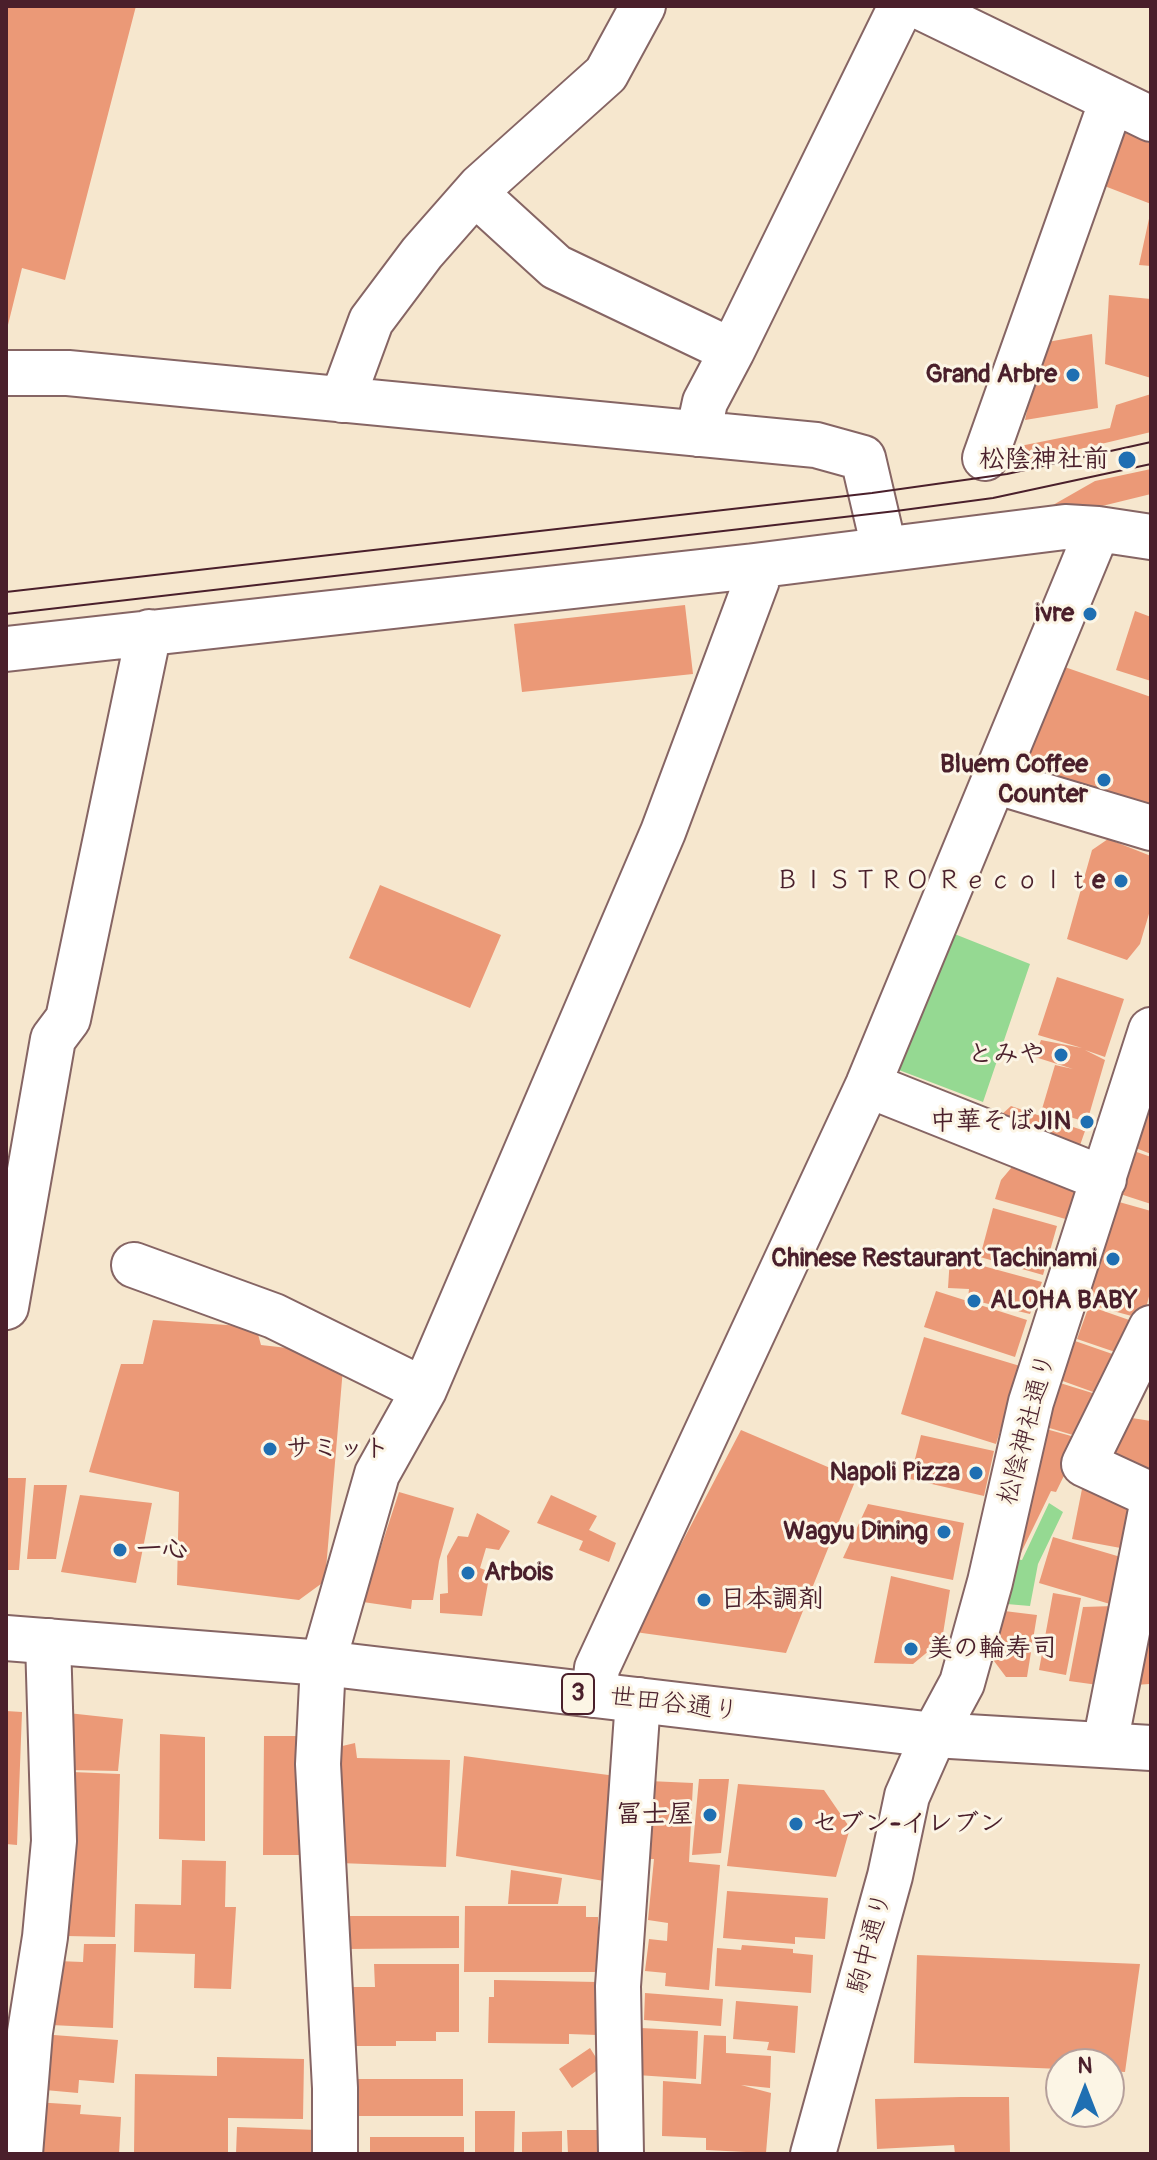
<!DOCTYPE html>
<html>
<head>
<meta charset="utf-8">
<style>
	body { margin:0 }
	#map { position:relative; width:1157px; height:2160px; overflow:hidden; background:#f6e7ce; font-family:Pangolin,sans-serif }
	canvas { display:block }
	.frame { position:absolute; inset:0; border:8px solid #4a1f2b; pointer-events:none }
	.north { position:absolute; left:1045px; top:2048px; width:80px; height:80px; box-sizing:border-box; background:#fcf5e5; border:2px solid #b59f9b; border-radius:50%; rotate:0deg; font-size:22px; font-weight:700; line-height:32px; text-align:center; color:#4a1f2b }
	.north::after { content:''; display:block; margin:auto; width:28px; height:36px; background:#1f6fb2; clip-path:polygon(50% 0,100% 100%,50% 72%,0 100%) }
</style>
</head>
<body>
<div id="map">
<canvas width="1157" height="2160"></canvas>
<div class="frame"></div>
<div class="north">N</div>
</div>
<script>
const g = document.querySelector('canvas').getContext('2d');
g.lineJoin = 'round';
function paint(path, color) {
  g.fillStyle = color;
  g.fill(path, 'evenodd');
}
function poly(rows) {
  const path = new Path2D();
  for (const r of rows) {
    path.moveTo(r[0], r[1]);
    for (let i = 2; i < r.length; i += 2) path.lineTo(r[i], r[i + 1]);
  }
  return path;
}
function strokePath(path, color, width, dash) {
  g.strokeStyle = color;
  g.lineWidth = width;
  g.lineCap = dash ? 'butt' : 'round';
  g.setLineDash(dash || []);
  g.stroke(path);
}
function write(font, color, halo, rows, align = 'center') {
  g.font = font + ' Pangolin,"Klee One",sans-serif';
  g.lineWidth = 6;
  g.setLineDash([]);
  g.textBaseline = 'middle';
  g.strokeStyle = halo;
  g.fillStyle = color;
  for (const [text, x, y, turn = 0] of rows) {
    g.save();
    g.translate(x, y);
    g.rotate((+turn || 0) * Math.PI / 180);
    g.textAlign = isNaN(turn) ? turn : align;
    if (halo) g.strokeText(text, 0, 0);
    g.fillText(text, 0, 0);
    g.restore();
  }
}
paint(poly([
	[947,931,1030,964,983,1102,891,1067],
	[1049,1503,1063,1512,1038,1564,1030,1606,995,1603,1005,1558,1022,1560]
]), '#95d992');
paint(poly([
	[6,6,136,6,65,280,22,268,7,329],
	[1113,127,1151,144,1151,204,1089,180],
	[1150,214,1151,266,1139,265],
	[1109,295,1151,299,1151,378,1105,364],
	[1092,334,1098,408,1025,420,1042,343],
	[1151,394,1151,432,1055,455,997,464,995,451,1110,428,1116,405],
	[1151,469,1151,494,1098,507,1039,513,1095,481],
	[685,605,693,674,522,692,514,624],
	[1135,611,1151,617,1151,681,1116,670],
	[1056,664,1151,697,1151,811,1021,765],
	[1108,839,1151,856,1151,907,1140,944,1127,960,1067,939,1092,850],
	[380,885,501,935,470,1008,349,958],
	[1057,977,1124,999,1105,1057,1085,1050,1105,1060,1087,1122,1042,1109,1055,1065,1073,1069,1035,1057,1041,1040,1082,1048,1038,1035],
	[1151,1070,1151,1154,1123,1143],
	[1011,1106,1085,1131,1078,1151,1000,1116],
	[1128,1149,1151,1157,1151,1204,1114,1192],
	[1012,1167,1079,1186,1069,1220,995,1199,1001,1180],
	[1112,1200,1151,1211,1151,1289,1143,1319,1083,1303],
	[993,1208,1057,1226,1043,1275,980,1257],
	[950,1257,1042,1282,1030,1314,968,1299,969,1289,948,1288],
	[936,1291,1027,1320,1015,1357,924,1327],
	[1089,1306,1135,1322,1121,1354,1077,1339],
	[153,1320,256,1327,261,1345,314,1351,343,1368,325,1581,299,1600,177,1585,179,1492,89,1472,121,1364,143,1364],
	[924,1337,1020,1366,996,1444,901,1414],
	[1075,1341,1121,1357,1107,1397,1060,1380],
	[1060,1383,1102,1396,1083,1438,1046,1427],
	[1119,1416,1151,1421,1151,1479,1110,1473],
	[1046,1429,1082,1439,1056,1492,1051,1491,1020,1555,1012,1552],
	[741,1430,856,1479,786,1653,635,1632],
	[921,1435,994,1451,984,1496,910,1479],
	[6,1478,26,1478,19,1570,6,1570],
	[34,1485,67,1485,56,1559,27,1559],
	[1082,1489,1136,1500,1126,1549,1072,1539],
	[399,1492,454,1508,439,1561,433,1600,412,1600,411,1609,363,1602],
	[80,1495,152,1503,136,1583,61,1572],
	[551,1495,597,1516,589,1530,616,1543,609,1562,579,1550,583,1541,537,1523],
	[868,1504,964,1523,953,1580,843,1558],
	[477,1513,510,1531,499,1550,486,1548,480,1568,490,1572,482,1616,440,1613,440,1594,448,1593,447,1556,458,1536,468,1537],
	[1053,1537,1124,1558,1110,1604,1039,1583],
	[891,1576,950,1590,942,1640,913,1664,874,1663],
	[1053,1593,1081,1598,1066,1675,1039,1670],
	[1151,1605,1151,1671,1149,1684,1122,1686],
	[1114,1606,1098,1685,1069,1681,1083,1607],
	[996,1610,1037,1615,1027,1677,1006,1677,988,1653],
	[6,1711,22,1712,17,1845,6,1844],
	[68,1713,123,1719,118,1771,69,1770],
	[160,1734,205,1737,205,1841,159,1839],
	[264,1736,303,1736,305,1855,263,1855],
	[355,1743,357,1758,450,1760,446,1867,339,1863,334,1748],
	[464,1756,616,1776,604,1881,456,1856],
	[72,1772,120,1774,115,1937,67,1936],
	[699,1779,729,1779,721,1853,692,1855],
	[649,1781,693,1783,689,1862,720,1865,709,1990,665,1986,666,1973,645,1971,649,1939,667,1941,668,1923,648,1920,654,1859,642,1859],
	[738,1784,824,1790,850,1828,836,1877,727,1866],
	[182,1860,226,1861,225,1907,236,1907,231,1989,194,1988,195,1954,134,1952,135,1904,181,1905],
	[511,1870,562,1878,558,1904,508,1904],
	[727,1891,828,1898,825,1939,795,1937,795,1944,723,1938],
	[465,1906,586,1906,586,1917,598,1917,598,1972,464,1972],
	[345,1916,459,1916,459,1948,345,1949],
	[84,1944,116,1944,113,2028,51,2025,57,1961,83,1962],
	[742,1945,793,1949,793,1953,813,1955,811,1993,715,1986,717,1948,741,1950],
	[917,1955,1140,1964,1125,2072,1109,2071,1109,2064,1061,2064,1061,2069,914,2063],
	[374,1964,459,1964,459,2032,436,2032,436,2041,396,2041,396,2046,349,2046,349,1987,375,1987],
	[494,1980,597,1982,597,2035,569,2034,569,2044,488,2043,489,1997,494,1997],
	[645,1993,723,1999,721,2026,644,2020],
	[736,2001,798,2006,795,2053,767,2050,769,2042,733,2039],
	[641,2028,698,2031,696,2079,637,2075],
	[41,2034,118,2040,114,2083,79,2080,78,2093,34,2089],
	[704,2035,726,2036,726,2053,771,2056,770,2088,741,2085,771,2093,766,2153,706,2150,706,2138,662,2136,663,2081,701,2084],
	[590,2048,602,2067,572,2088,559,2069],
	[217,2057,304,2059,303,2119,228,2118,228,2154,134,2154,135,2074,217,2076],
	[355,2079,463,2079,463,2116,355,2116],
	[961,2097,1009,2097,1010,2154,955,2154,954,2145,877,2149,875,2099],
	[35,2102,81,2105,80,2114,121,2117,119,2154,31,2154],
	[475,2111,515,2111,514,2154,475,2154],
	[237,2127,317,2130,316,2154,236,2154],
	[567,2130,601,2130,601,2154,568,2154],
	[562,2131,562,2154,522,2154,522,2132],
	[370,2137,464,2137,464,2154,370,2154]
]), '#eb9977');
const minor = poly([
	[918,6,1151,119],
	[476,194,556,267,732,351],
	[6,373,68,373,816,445,863,458,884,548],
	[342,400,371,321,422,253,480,187,606,74,643,6],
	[698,434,705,402,732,351,901,6],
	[985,458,1112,100],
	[6,649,754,566,1065,527,1098,529,1151,537],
	[994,781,1151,828],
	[868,1085,1104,1179],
	[134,1265,274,1316,424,1390],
	[6,1307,53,1039,68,1019,149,632],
	[1151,1328,1084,1464,1151,1495],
	[594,1695,597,1668,868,1085,1098,529],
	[1105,1744,1151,1510],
	[20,2154,30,2032,45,1937,54,1841,48,1641],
	[335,2154,335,2088,318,1764,323,1663,377,1474,424,1390,663,832,757,580,754,566],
	[621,2154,618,1986,638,1700],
	[813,2154,890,1876,907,1796,934,1735,962,1683,990,1582,1031,1402,1151,1030]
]);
const major = poly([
	[6,1638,323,1663,934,1735,1151,1748]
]);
strokePath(minor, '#866564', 48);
strokePath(major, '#866564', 48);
strokePath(minor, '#fff', 44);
strokePath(major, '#fff', 44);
strokePath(poly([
	[6,592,872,493,1007,474,1151,442],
	[6,614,896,511,993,498,1151,464]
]), '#4a1f2b', 2);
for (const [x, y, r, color] of [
	[1073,375,8,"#1f6fb2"],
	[1127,460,10,"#1f6fb2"],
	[1090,614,8,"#1f6fb2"],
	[1104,780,8,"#1f6fb2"],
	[1121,881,8,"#1f6fb2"],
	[1061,1055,8,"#1f6fb2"],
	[1087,1122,8,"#1f6fb2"],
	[1113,1259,8,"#1f6fb2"],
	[974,1301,8,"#1f6fb2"],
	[270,1449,8,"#1f6fb2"],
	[976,1473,8,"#1f6fb2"],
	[944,1532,8,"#1f6fb2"],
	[120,1550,8,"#1f6fb2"],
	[468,1573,8,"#1f6fb2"],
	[704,1600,8,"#1f6fb2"],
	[911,1649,8,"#1f6fb2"],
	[710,1815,8,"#1f6fb2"],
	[796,1824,8,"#1f6fb2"]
]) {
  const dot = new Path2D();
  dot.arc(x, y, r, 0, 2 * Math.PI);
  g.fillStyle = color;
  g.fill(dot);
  strokePath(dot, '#fcf5e5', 3);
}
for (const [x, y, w] of [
	[578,1694,32]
]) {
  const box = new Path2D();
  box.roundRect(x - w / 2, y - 20, w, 40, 6);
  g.fillStyle = '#fcf5e5';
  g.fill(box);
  strokePath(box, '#4a1f2b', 2);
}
write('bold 24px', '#4a1f2b', null, [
	["3",578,1694]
]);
write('bold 26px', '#4a1f2b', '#fcf5e5', [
	["Grand Arbre",1057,375],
	["松陰神社前",1109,460],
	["ivre",1074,614],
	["Bluem Coffee",1088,765],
	["Counter",1088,795],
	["ＢＩＳＴＲＯ Ｒｅｃｏｌｔe",1105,881],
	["とみや",1045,1055],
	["中華そばJIN",1071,1122],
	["Chinese Restaurant Tachinami",1097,1259],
	["ALOHA BABY",990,1301,"left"],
	["サミット",286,1449,"left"],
	["Napoli Pizza",960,1473],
	["Wagyu Dining",928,1532],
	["一心",136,1550,"left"],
	["Arbois",484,1573,"left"],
	["日本調剤",720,1600,"left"],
	["美の輪寿司",927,1649,"left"],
	["冨士屋",694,1815],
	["セブン-イレブン",812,1824,"left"]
], 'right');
write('26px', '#4a1f2b', '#fcf5e5', [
	["松陰神社通り",1028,1429,-75],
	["世田谷通り",674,1705,7],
	["駒中通り",871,1943,-75]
]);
</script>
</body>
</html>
